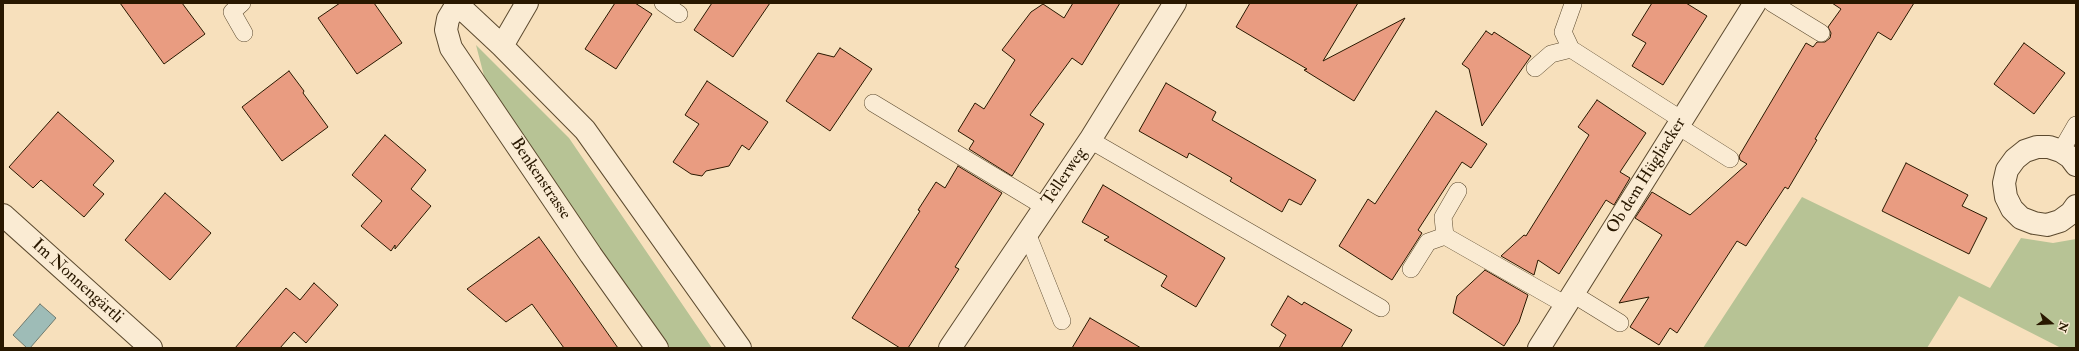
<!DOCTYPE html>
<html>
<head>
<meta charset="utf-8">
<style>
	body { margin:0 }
	#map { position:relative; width:2079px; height:351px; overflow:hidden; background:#f7e0bc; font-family:"IM FELL Double Pica",serif }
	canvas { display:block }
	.frame { position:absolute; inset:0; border:4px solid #291800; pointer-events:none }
	.north { position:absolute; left:2031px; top:303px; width:40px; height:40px; -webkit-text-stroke:3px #faebd3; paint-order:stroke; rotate:108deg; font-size:11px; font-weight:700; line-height:16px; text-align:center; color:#291800 }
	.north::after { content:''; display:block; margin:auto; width:14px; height:18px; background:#291800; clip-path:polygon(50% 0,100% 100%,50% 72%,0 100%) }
</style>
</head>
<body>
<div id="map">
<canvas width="2079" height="351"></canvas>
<div class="frame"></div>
<div class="north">N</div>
</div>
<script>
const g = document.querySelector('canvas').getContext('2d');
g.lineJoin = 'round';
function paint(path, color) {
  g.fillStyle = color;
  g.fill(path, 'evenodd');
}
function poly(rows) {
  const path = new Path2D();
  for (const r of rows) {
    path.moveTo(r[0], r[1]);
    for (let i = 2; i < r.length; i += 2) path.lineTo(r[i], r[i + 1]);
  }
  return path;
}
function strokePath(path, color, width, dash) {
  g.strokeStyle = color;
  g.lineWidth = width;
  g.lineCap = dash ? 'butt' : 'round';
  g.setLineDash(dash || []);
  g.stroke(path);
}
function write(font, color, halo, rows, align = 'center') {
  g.font = font + ' "IM FELL Double Pica",serif';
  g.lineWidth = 3;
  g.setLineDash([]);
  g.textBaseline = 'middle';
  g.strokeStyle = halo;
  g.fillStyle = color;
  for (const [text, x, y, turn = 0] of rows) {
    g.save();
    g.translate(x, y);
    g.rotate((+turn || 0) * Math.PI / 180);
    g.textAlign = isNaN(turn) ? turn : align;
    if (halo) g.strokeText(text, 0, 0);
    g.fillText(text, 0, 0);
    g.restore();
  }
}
paint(poly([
	[476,45,569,138,712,348,670,348,489,95],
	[1802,197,1990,288,2021,238,2053,243,2076,239,2076,348,2061,348,1959,296,1927,348,1703,348]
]), '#b7c395');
const water = poly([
	[40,304,56,318,30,348,27,348,13,335,40,304]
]);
paint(water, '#9ebcb7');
strokePath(water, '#6f7a6e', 1);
const building = poly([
	[120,3,182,3,205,34,164,64,120,3],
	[340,3,374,3,402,43,357,74,318,18,340,3],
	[615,3,635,3,652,14,616,69,585,49,615,3],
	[712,3,770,3,733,57,694,30,712,3],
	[1073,3,1120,3,1082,65,1072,58,1030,115,1044,124,1012,176,969,149,974,141,958,131,975,103,984,109,1015,60,1002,50,1031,12,1043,4,1064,18,1073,3],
	[1250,3,1358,3,1323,61,1405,18,1354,101,1304,70,1307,69,1236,27,1250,3],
	[1652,3,1686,3,1707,16,1663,85,1632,66,1646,43,1632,35,1652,3],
	[1832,3,1914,3,1891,40,1878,32,1815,139,1817,140,1788,189,1785,187,1746,246,1737,241,1677,333,1670,328,1659,345,1630,327,1649,297,1619,303,1662,235,1635,218,1652,192,1690,215,1747,164,1740,160,1739,156,1806,43,1813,47,1817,42,1825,42,1830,38,1831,33,1828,27,1841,9,1832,3],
	[1486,31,1492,35,1494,32,1531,56,1482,126,1469,69,1462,64,1486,31],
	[2024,43,2065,73,2034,114,1994,84,2024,43],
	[840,48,872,69,830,131,786,101,818,53,834,57,840,48],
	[289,71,304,91,303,93,328,127,282,161,242,107,289,71],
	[707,81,768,122,749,150,742,145,729,166,706,171,702,176,691,174,673,162,699,124,685,115,707,81],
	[1166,83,1216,112,1212,120,1316,180,1301,205,1289,199,1282,212,1230,181,1232,178,1189,153,1187,158,1139,131,1166,83],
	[1597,100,1646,133,1620,172,1630,178,1614,205,1606,200,1559,274,1538,260,1534,275,1501,256,1524,235,1526,236,1589,135,1578,127,1597,100],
	[1436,111,1487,144,1471,168,1462,162,1418,230,1422,233,1392,280,1339,246,1368,199,1375,204,1436,111],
	[58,112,114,161,93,185,104,194,84,217,41,180,33,188,9,167,58,112],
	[385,135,426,170,411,189,431,206,395,249,395,245,391,251,361,226,382,201,352,175,385,135],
	[1906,163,1968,195,1962,206,1987,218,1969,254,1882,211,1906,163],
	[958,166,1002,193,955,267,959,269,908,348,900,348,852,318,920,211,918,210,936,182,945,188,958,166],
	[1103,185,1225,258,1196,307,1161,286,1167,276,1104,240,1109,237,1082,222,1103,185],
	[165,193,211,233,170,280,125,240,165,193],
	[539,237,568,277,618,348,564,348,532,304,506,322,467,289,539,237],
	[1485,270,1528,295,1519,322,1504,346,1453,313,1457,296,1485,270],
	[314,283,338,305,306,343,294,332,280,348,235,348,286,288,300,300,314,283],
	[1288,296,1302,305,1304,302,1352,330,1341,348,1279,348,1286,335,1271,325,1288,296],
	[1090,318,1141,348,1072,348,1090,318]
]);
paint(building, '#e99c81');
strokePath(building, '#291800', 1);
const lane = poly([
	[242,3,232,12,244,33],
	[663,3,679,14],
	[1772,3,1821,33],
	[1571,49,1563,32,1573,4],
	[1535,68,1551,54,1571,49,1682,120],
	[873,103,1045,207],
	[1678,126,1730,159],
	[1090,140,1381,308],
	[2061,151,2076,125],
	[1027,233,1062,321],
	[1445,236,1443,217,1458,191],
	[1411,269,1428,242,1445,236,1566,305],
	[1573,294,1620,323]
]);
const street = poly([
	[456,3,502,46,585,130,740,348],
	[457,4,448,19,446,30,451,48,591,255,657,348],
	[502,46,527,3],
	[2076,165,2070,157,2061,151,2049,147,2037,147,2025,151,2015,159,2007,170,2004,183,2006,197,2012,209,2021,218,2034,223,2047,225,2060,221,2071,213,2076,206],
	[3,215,151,348],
	[950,348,1090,140,1175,3],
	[1539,348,1755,3]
]);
strokePath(lane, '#5c4a2f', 18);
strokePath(street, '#5c4a2f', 24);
strokePath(lane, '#faebd3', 17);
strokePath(street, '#faebd3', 22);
write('17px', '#291800', '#faebd3', [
	["Ob dem Hügliacker",1647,176,-58],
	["Tellerweg",1065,177,-56],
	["Benkenstrasse",540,179,56],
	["Im Nonnengärtli",77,282,42]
]);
</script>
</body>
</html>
